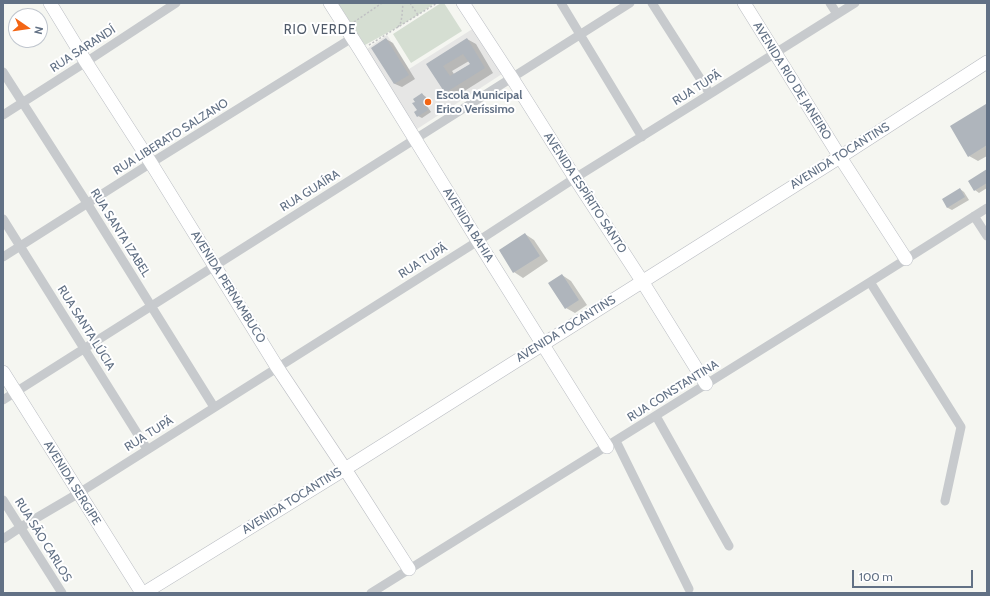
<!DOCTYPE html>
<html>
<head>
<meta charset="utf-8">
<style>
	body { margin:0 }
	#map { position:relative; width:990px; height:596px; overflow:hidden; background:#f5f6f1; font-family:Cabin,sans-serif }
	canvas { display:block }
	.frame { position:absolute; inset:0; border:4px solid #627185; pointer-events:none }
	.north { position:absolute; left:8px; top:8px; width:40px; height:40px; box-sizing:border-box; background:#fff; border:1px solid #c0c6ce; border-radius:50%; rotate:103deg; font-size:11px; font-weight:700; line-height:16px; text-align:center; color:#627185 }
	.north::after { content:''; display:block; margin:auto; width:14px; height:18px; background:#f36514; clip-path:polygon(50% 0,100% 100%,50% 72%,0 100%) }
	.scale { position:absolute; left:852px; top:570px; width:121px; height:18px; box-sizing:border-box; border:2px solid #627185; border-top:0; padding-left:5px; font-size:12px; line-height:14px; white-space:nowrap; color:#627185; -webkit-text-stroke:3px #fff; paint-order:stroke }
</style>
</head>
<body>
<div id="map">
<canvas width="990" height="596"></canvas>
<div class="frame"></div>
<div class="north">N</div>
<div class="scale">100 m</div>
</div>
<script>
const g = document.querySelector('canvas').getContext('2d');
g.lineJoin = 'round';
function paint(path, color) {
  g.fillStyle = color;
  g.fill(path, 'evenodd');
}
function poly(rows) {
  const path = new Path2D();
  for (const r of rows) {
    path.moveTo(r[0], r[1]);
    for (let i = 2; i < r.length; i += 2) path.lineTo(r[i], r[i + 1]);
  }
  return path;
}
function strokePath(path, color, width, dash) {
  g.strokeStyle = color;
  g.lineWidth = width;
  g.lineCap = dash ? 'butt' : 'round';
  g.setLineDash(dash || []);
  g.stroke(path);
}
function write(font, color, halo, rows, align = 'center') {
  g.font = font + ' Cabin,sans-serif';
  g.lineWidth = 4;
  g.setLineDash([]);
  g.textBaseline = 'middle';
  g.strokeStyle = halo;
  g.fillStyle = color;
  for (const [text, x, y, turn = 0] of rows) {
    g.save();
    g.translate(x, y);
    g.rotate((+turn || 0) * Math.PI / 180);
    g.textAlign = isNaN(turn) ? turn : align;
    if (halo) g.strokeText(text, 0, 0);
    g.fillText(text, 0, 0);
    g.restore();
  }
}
paint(poly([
	[474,28,502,74,414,131,367,49,387,35,409,69]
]), '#e6e6e5');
paint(poly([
	[338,3,435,3,418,15,398,27,365,45],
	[441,3,444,3,462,31,411,63,393,34]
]), '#d5ded2');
paint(poly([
	[386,39,393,43,415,79,402,87,395,84,373,48],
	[467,39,476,44,493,73,455,97,446,92,428,64],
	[469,61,471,64,454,74,452,71],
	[422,94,426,97,431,104,427,106,431,112,422,118,418,116,418,111,417,102],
	[987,106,987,156,978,161,969,156],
	[987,170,987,188,979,193,975,190],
	[960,189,964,192,969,200,952,210,948,208,943,200],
	[525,234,534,240,548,261,523,278,514,272,500,251],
	[562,275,571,281,587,305,575,313,566,308]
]), '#0003');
paint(poly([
	[386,38,409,75,394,84,371,48],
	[467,38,485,68,445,93,426,64],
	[463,54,470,64,450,76,443,66],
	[422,93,427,101,424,103,428,110,417,117,414,112,417,110,412,103,415,102,413,99],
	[986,104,987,106,987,145,968,157,950,126],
	[987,169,987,183,974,191,968,181],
	[960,188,965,197,947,208,942,199],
	[525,233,540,256,513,273,499,250],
	[562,274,579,300,565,309,548,283]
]), '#afb5bc');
const secondary = poly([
	[50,3,86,62,151,163,277,367,345,469,409,569],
	[330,3,360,50,478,241,607,447],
	[463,3,512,78,575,178,642,281,706,384],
	[744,3,840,157,906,259],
	[3,372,142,593],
	[144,593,345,469,840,157,987,62]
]);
strokePath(secondary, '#b9bcc2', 14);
strokePath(poly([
	[410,3,418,15],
	[428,3,435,3],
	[354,22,382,3],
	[398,27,401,22,402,15,403,3],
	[369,45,437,3]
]), '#c0c1c3', 1.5, [2, 2]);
strokePath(poly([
	[561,3,642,137],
	[652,3,710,94],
	[830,3,837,14],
	[3,72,87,203,214,407],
	[3,115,86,62,176,3],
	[974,216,987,236],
	[3,219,147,449],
	[3,257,151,163,352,38],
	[870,282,961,427,945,501],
	[3,400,630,3],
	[656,416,729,546],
	[616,441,689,589],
	[3,500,62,593],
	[3,539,21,527,79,493,478,241,575,178,710,94,855,3],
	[371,593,870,282,987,208]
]), '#c7cacd', 9);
strokePath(secondary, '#fff', 13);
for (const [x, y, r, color] of [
	[428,102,4,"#f36514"]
]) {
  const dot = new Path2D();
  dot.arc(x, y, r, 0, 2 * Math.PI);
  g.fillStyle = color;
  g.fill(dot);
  strokePath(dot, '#fff', 1.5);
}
write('12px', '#627185', '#fff', [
	["RUA SARANDÍ",83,49,-33],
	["AVENIDA RIO DE JANEIRO",792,81,58],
	["RUA TUPÃ",697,88,-32],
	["RUA LIBERATO SALZANO",171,137,-32],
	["AVENIDA TOCANTINS",840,156,-32],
	["RUA GUAÍRA",310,191,-32],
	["AVENIDA ESPÍRITO SANTO",585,193,57],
	["AVENIDA BAHIA",468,225,58],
	["RUA SANTA IZABEL",120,233,58],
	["RUA TUPÃ",423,261,-32],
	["AVENIDA PERNAMBUCO",228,287,58],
	["RUA SANTA LÚCIA",86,328,58],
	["AVENIDA TOCANTINS",566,329,-32],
	["RUA CONSTANTINA",673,391,-32],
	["RUA TUPÃ",149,434,-32],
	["AVENIDA SERGIPE",72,483,58],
	["AVENIDA TOCANTINS",292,501,-32],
	["RUA SÃO CARLOS",43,540,58]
]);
write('bold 12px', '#627185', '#fff', [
	["Escola Municipal",436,95],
	["Erico Veríssimo",436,109]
], 'left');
g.letterSpacing = '1px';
write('13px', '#505b6a', '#fff', [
	["RIO VERDE",320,30]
]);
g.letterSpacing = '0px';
</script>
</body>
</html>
